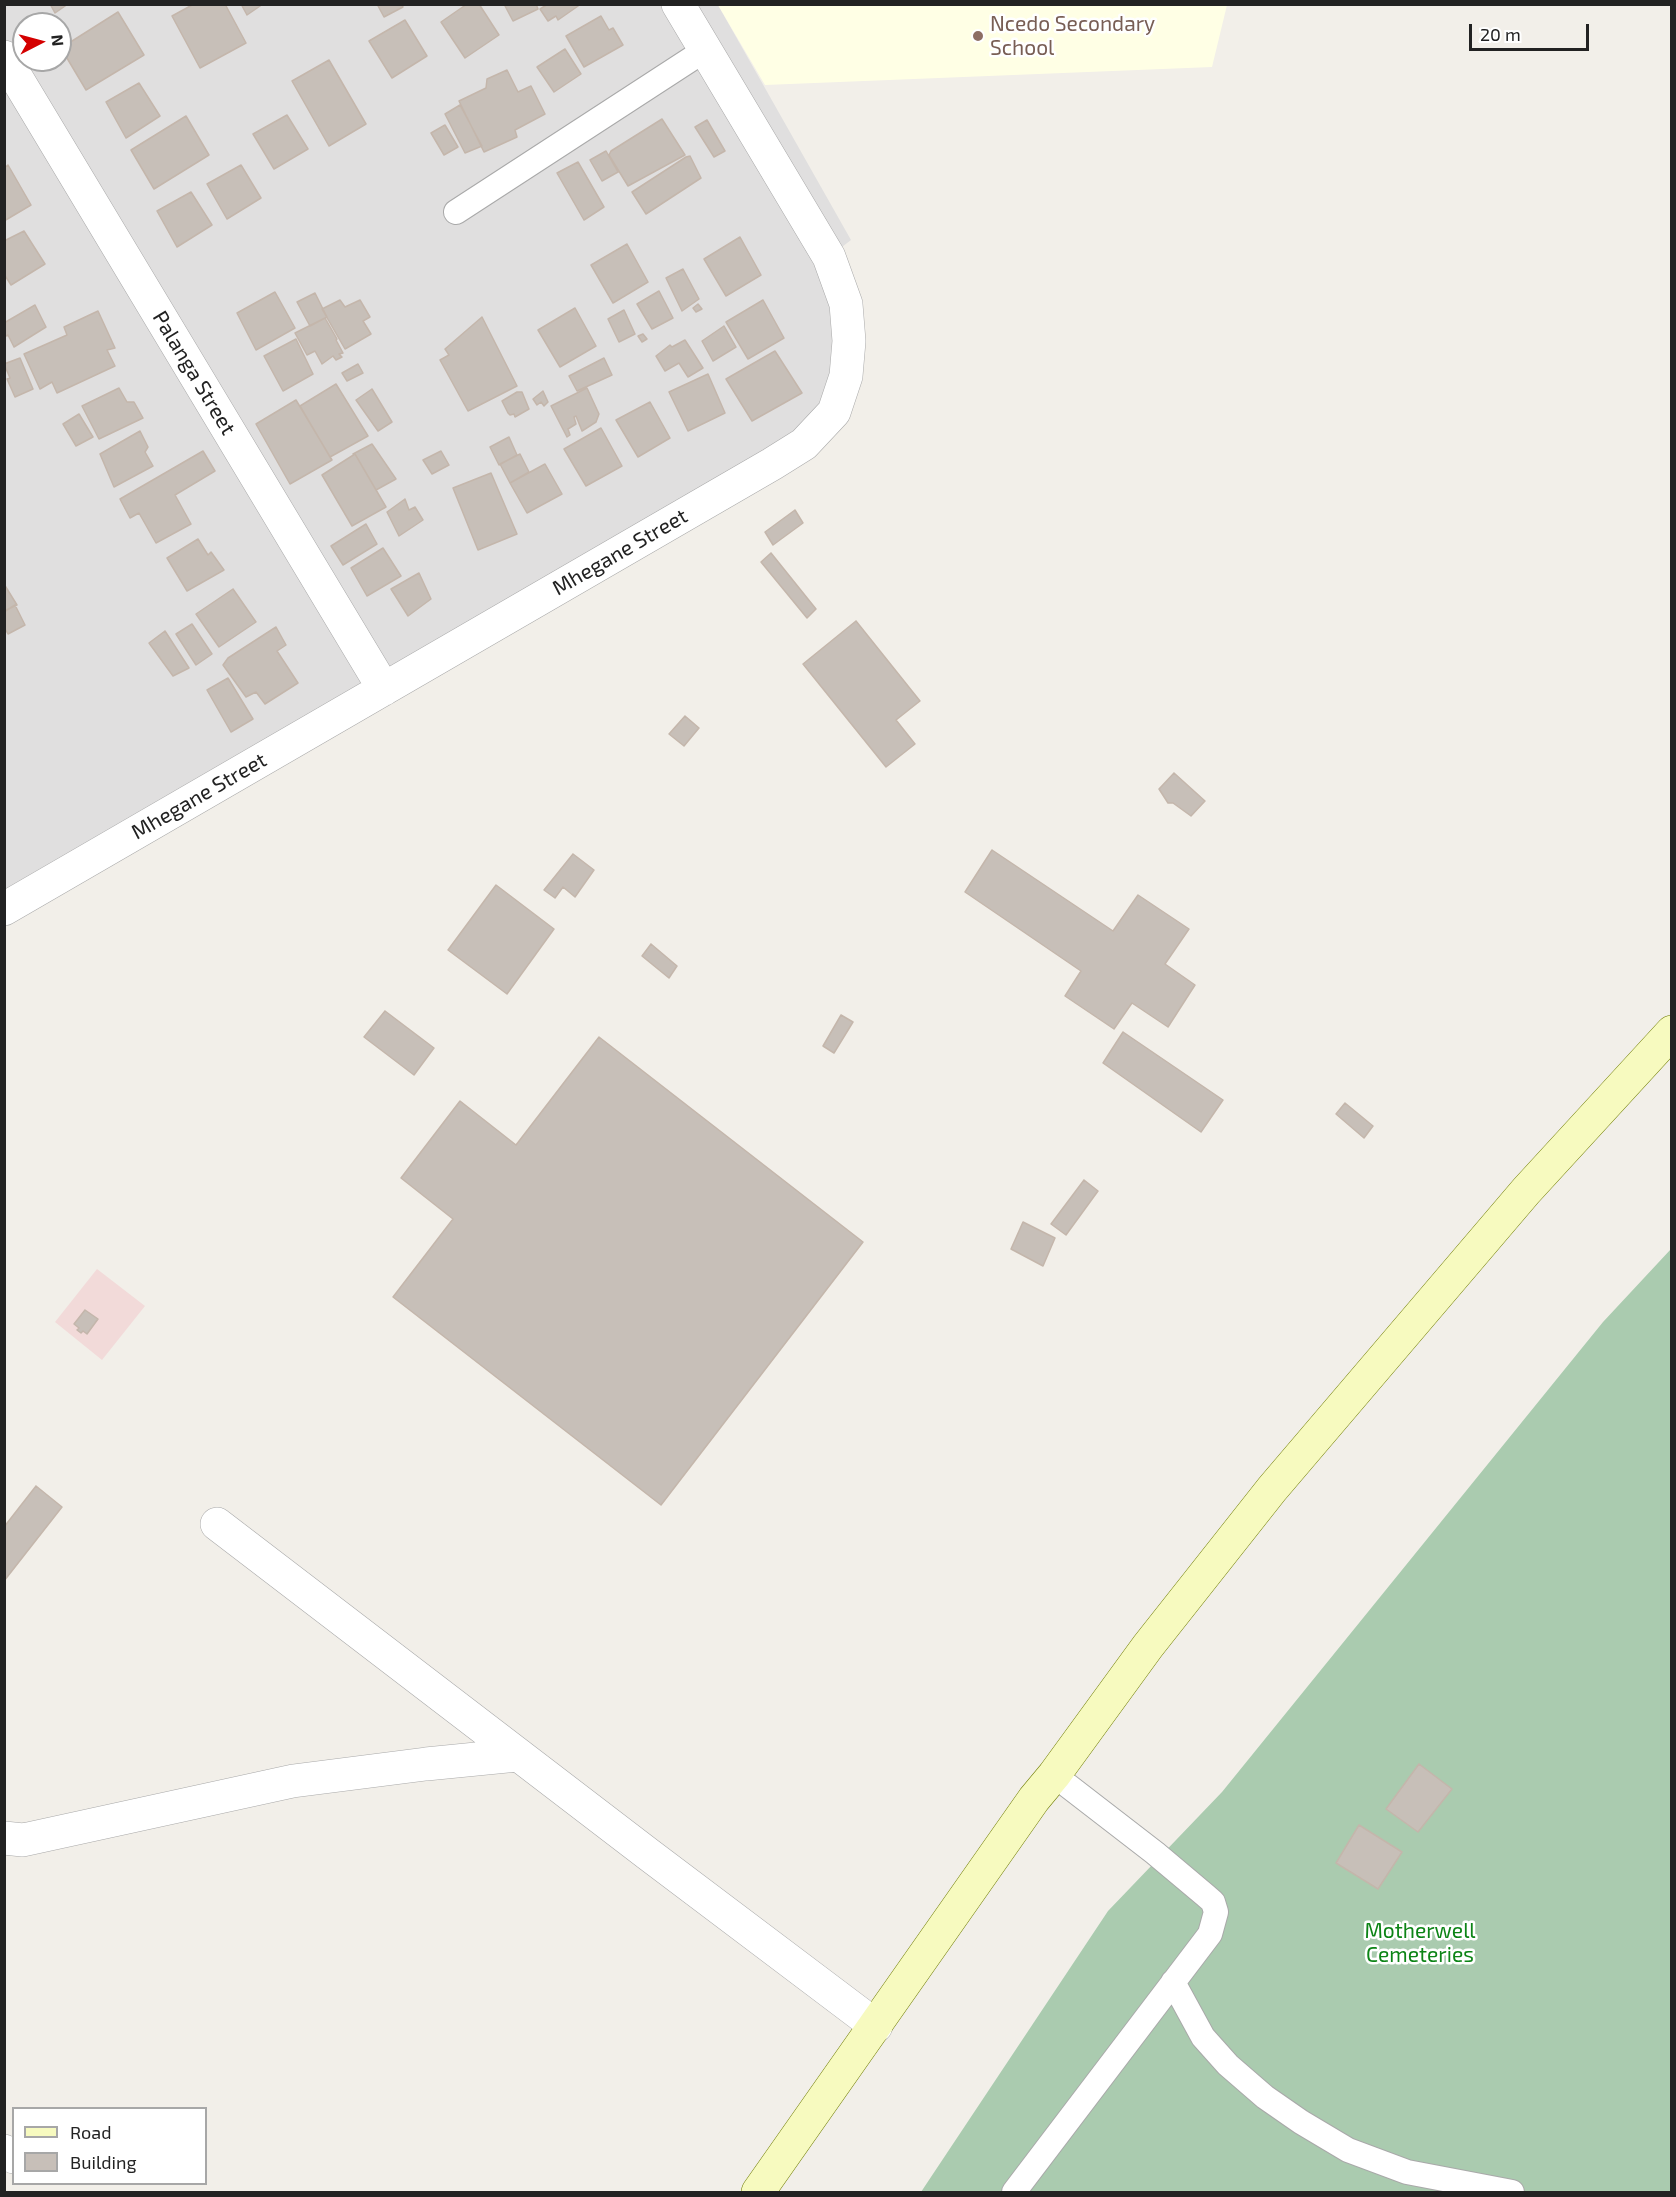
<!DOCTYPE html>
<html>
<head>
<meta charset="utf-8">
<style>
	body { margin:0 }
	#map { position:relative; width:1676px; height:2197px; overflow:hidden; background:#f2efe9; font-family:"Exo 2",sans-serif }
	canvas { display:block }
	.frame { position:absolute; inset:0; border:6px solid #222; pointer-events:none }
	.legend { position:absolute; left:12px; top:2107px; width:195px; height:78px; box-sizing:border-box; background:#fff; border:2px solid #a7a7a7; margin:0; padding:8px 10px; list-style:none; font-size:18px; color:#222 }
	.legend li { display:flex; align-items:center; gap:12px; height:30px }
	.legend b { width:30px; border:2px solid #a7a7a7 }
	.north { position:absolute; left:12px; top:12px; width:60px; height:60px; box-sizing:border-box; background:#fff; border:2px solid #a7a7a7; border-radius:50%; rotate:84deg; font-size:16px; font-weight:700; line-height:24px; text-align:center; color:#222 }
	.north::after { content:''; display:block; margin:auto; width:21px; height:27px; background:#d40000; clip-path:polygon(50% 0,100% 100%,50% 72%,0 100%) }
	.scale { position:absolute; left:1469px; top:24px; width:120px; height:27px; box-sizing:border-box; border:3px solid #222; border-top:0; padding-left:8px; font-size:18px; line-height:21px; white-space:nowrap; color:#222; -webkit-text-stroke:4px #fff; paint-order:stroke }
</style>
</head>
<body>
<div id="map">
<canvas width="1676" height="2197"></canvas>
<div class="frame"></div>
<ul class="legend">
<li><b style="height:8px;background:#f7fabf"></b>Road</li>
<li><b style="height:16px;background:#c7bfb8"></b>Building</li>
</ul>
<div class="north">N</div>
<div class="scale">20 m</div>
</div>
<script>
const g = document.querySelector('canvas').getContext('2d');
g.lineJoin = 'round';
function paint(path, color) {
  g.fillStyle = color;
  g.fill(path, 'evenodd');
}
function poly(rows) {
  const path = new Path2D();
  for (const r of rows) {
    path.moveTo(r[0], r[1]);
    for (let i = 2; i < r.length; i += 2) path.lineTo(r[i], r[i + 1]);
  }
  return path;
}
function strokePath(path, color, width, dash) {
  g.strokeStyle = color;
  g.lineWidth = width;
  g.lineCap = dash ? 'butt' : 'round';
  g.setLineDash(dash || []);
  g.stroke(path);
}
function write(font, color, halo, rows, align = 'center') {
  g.font = font + ' "Exo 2",sans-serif';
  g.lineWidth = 5;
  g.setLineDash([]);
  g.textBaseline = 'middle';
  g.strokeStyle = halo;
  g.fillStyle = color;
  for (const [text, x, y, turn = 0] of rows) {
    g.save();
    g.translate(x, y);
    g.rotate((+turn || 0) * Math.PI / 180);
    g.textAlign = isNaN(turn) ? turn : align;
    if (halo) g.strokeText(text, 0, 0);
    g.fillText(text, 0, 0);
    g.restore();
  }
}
paint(poly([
	[5,5,718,5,851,240,829,257,846,304,834,412,5,909],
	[24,24,60,24,60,60,24,60]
]), '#e0dfdf');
paint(poly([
	[97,1269,145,1306,102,1360,55,1322]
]), '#f2dad9');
paint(poly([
	[718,5,1227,5,1212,67,765,85]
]), '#ffffe5');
paint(poly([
	[1671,1249,1671,2192,921,2192,1108,1911,1222,1792,1603,1322]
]), '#aacbaf');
const building = poly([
	[50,4,68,4,55,13,50,4],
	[194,4,225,4,246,43,200,68,172,16,194,4],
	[241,4,263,4,247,15,241,4],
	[377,4,401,4,403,7,384,17,377,4],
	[467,4,479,4,499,35,465,58,441,22,467,4],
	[504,4,536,4,538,9,513,21,504,4],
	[581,4,558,20,556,16,548,21,540,9,548,4,581,4],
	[118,12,144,55,86,90,61,48,118,12],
	[601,16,609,30,613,28,623,45,584,67,566,36,601,16],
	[405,20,427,56,392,78,369,41,405,20],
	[565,49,581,74,554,92,537,67,565,49],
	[329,60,366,124,329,146,292,81,329,60],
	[507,70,518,92,531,86,545,114,515,130,517,137,484,152,459,101,486,88,487,79,507,70],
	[139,83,160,116,126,138,106,102,139,83],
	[460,105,482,146,465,153,445,114,460,105],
	[287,115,308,149,274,169,253,134,287,115],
	[186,116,209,155,154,189,131,150,186,116],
	[662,119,685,155,628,186,609,155,611,151,662,119],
	[707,120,725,151,714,157,695,127,707,120],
	[445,125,458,147,444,155,431,133,445,125],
	[606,151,618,172,602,181,590,160,606,151],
	[690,156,701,178,646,214,632,192,686,157,690,156],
	[578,162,604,207,584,220,557,173,578,162],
	[8,165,31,205,4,221,4,168,8,165],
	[241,165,261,198,227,219,207,184,241,165],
	[191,192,212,225,177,247,157,211,191,192],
	[24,231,45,264,11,285,4,274,4,241,24,231],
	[740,237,761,275,726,296,704,259,740,237],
	[627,244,648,282,613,303,591,265,627,244],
	[683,269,699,299,682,311,666,278,683,269],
	[659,291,673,318,652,329,637,304,659,291],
	[275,292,295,328,256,350,237,313,275,292],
	[315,293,327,317,310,326,297,302,315,293],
	[340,300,345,307,360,300,370,317,363,321,371,334,345,349,322,309,340,300],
	[763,300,784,338,748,359,726,322,763,300],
	[698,304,702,309,696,312,693,308,698,304],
	[35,305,46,327,14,347,8,335,6,336,4,334,4,323,35,305],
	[575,308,596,346,560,367,538,330,575,308],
	[624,310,635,334,619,342,608,319,624,310],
	[98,311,115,348,107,350,115,366,57,393,52,382,40,389,24,354,67,335,64,327,98,311],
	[482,317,517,386,468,411,440,360,449,355,445,349,482,317],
	[325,318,337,339,336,340,343,353,339,354,342,357,336,360,333,356,322,364,315,351,307,355,295,333,325,318],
	[724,326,736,347,713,361,702,341,724,326],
	[643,334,647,339,642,342,638,336,643,334],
	[296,339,313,374,283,391,264,356,296,339],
	[685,340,703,368,688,377,679,363,665,371,656,356,670,345,672,347,685,340],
	[775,351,802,393,752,421,726,379,775,351],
	[20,358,33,389,15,397,7,379,10,378,4,364,20,358],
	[604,358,612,375,577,391,569,376,604,358],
	[358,364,363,373,347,381,342,373,358,364],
	[708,374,725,413,688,431,669,392,708,374],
	[336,384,368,436,330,457,300,406,336,384],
	[119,388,127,402,134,402,143,418,99,439,82,406,119,388],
	[587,388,599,414,596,422,582,431,576,416,574,417,576,424,568,429,570,435,567,437,551,406,587,388],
	[372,389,392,422,378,431,356,400,372,389],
	[543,391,548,402,544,406,541,402,537,405,533,399,543,391],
	[517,392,522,392,529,409,515,417,514,414,510,415,508,413,502,401,517,392],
	[296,400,332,460,290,484,256,424,296,400],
	[650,402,670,438,638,457,616,420,650,402],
	[79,414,93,437,76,446,63,424,79,414],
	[601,428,622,466,586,486,564,449,601,428],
	[140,431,148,447,145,452,153,466,114,487,100,454,140,431],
	[509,437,517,455,499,465,490,447,509,437],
	[372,444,396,479,376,490,355,454,353,454,372,444],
	[203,451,215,471,175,495,191,524,156,543,139,513,130,518,120,499,203,451],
	[441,451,449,465,432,474,423,460,441,451],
	[355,454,386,507,352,526,322,475,355,454],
	[520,454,529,472,510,483,500,464,520,454],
	[545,464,562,494,527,513,510,483,545,464],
	[491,473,517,534,478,550,453,488,491,473],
	[405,499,409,510,415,507,423,520,399,536,387,512,405,499],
	[795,510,803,523,773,545,765,532,795,510],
	[366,524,377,544,343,565,331,546,366,524],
	[198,539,208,555,211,552,224,570,187,591,167,558,198,539],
	[383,548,401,576,367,596,351,568,383,548],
	[771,553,816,609,807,618,761,562,771,553],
	[419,573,431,599,408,616,391,589,419,573],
	[4,584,17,605,4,611,4,584],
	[233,589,256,622,219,647,196,614,233,589],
	[15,605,25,625,8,634,4,627,4,612,15,605],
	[856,621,920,701,896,720,915,744,886,767,803,664,856,621],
	[192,624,212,654,196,665,176,634,192,624],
	[276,627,286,645,277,651,298,683,265,704,256,692,246,697,223,665,228,658,276,627],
	[165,631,189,668,173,676,149,643,165,631],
	[228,678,253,719,231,732,207,690,228,678],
	[685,716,699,728,684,746,669,734,685,716],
	[1174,773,1205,801,1191,816,1173,803,1168,803,1159,789,1174,773],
	[992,850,1113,931,1138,895,1189,929,1165,964,1195,985,1168,1027,1132,1003,1114,1029,1065,996,1081,971,965,892,992,850],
	[573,854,594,870,575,897,563,887,555,898,544,890,573,854],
	[496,885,554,929,507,994,448,950,496,885],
	[651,944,677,966,669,978,642,956,651,944],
	[385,1011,434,1048,414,1075,364,1037,385,1011],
	[841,1015,853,1022,834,1053,823,1046,841,1015],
	[1123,1032,1223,1100,1201,1132,1103,1063,1123,1032],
	[599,1037,863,1242,661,1505,393,1297,453,1219,401,1178,460,1101,516,1145,599,1037],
	[1345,1103,1373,1126,1364,1138,1336,1114,1345,1103],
	[1084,1180,1098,1191,1066,1235,1051,1224,1084,1180],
	[1023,1222,1055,1238,1043,1266,1011,1249,1023,1222],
	[85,1310,98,1319,87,1334,83,1331,81,1333,77,1330,79,1328,74,1324,85,1310],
	[36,1486,62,1507,4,1581,4,1527,36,1486],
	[1419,1764,1452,1789,1418,1832,1386,1809,1419,1764],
	[1359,1825,1402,1852,1378,1889,1336,1863,1359,1825]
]);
paint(building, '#c7bfb8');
strokePath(building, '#c4b6ab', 1.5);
const lane = poly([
	[456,212,705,50],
	[1173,1982,1203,2037,1228,2065,1265,2097,1301,2122,1348,2150,1407,2172,1512,2192],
	[1014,2192,1210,1934,1216,1912,1213,1902,1205,1895,1155,1853,1054,1775]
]);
const street = poly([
	[4,57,384,689],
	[4,909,772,464,804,444,834,412,846,376,849,341,846,304,829,257,678,4],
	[217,1524,648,1854,876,2026],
	[4,1838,23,1840,293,1781,426,1764,517,1755],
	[4,2151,14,2157]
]);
const secondary = poly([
	[758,2192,1034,1799,1054,1775,1148,1646,1272,1489,1526,1191,1672,1032]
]);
strokePath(lane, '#a9a9a9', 26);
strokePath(street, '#a9a9a9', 34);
strokePath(secondary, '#707d05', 34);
strokePath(lane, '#fff', 24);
strokePath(street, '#fff', 33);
strokePath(secondary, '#f7fabf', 33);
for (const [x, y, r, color] of [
	[978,36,6,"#8d6e63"]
]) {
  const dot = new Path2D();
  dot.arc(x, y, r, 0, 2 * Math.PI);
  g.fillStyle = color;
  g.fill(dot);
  strokePath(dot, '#fff', 2);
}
write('21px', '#785e54', '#fff', [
	["Ncedo Secondary",990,24],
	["School",990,48]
], 'left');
write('21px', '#222', '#fff', [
	["Palanga Street",194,373,59],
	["Mhegane Street",620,552,-30],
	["Mhegane Street",199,796,-30]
]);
write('21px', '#0c8416', '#fff', [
	["Motherwell",1420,1931],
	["Cemeteries",1420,1955]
]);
</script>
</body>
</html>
